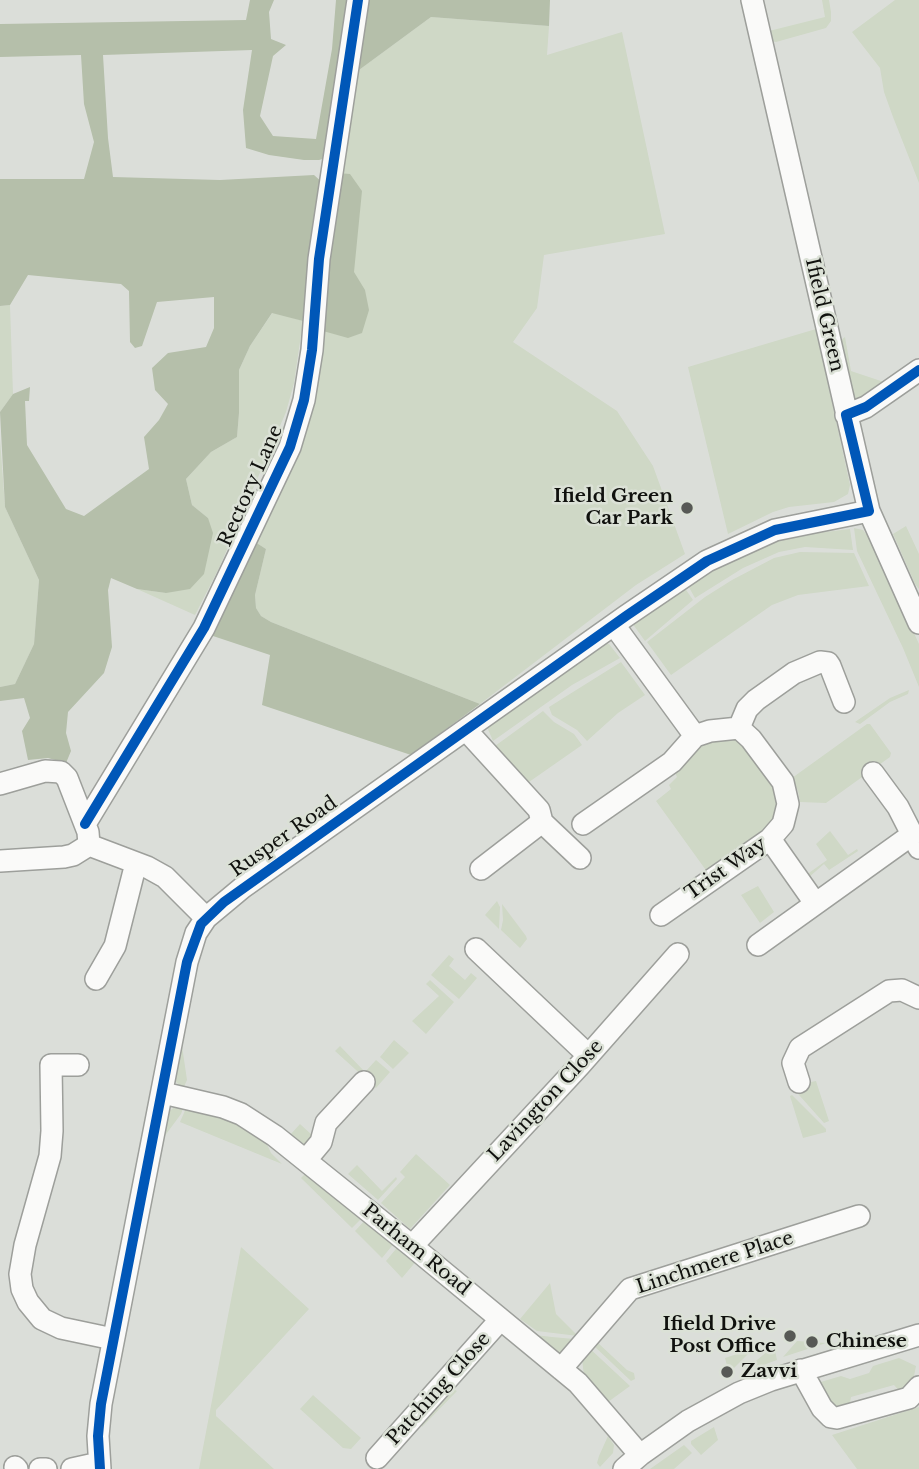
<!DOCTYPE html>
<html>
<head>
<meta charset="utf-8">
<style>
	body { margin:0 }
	canvas { display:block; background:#dbded9 }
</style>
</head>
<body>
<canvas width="919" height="1469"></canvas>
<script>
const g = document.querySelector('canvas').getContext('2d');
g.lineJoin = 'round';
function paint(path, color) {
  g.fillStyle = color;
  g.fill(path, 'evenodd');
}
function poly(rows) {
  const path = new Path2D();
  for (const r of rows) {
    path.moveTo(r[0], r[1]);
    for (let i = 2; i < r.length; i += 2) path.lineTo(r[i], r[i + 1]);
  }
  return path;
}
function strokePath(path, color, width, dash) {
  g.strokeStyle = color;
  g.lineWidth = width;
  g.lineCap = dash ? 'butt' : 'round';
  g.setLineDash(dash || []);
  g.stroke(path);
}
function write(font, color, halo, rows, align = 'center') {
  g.font = font + ' "Libre Baskerville",serif';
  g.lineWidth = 5;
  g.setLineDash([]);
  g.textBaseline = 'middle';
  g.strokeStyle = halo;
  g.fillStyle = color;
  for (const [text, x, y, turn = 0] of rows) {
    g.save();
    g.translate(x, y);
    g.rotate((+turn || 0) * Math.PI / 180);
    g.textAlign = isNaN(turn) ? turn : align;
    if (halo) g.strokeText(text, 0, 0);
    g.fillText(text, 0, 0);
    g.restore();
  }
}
paint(poly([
	[822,0,829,0,831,12,831,21,826,28,776,42,770,41,769,31,825,17],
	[895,0,919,0,919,183,893,117,884,92,880,68,852,32],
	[431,17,549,26,547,55,622,32,665,234,544,255,537,308,513,342,617,411,653,466,685,554,636,585,480,704,271,622,261,616,256,608,255,595,266,549,255,542,323,331,338,173,359,70],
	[10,305,13,394,0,412,0,306],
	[273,312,303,321,294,383,286,412,219,568,195,615,137,589,166,593,208,518,192,505,186,479,211,452,237,437,239,413,239,370,250,346],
	[816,329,850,485,848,494,834,502,789,507,773,512,728,534,688,367],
	[845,337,851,371,887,383,862,402,854,400,841,340],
	[0,439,5,507,39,580,34,644,15,684,0,687],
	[906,526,919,554,919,589,915,584,893,534],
	[854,528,863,530,871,540,919,644,919,687,903,648,857,551],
	[850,529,853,550,805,547,779,552,743,568,695,598,686,582,699,574,784,537],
	[800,552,854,553,869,586,798,595,772,605,671,675,647,642,705,597,732,580,774,558],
	[682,584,693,600,645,641,632,623],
	[604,644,609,644,620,658,572,685,493,741,487,727],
	[621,662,645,695,618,713,587,741,577,730,552,715,549,707],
	[909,690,908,694,890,702,860,724,855,722,890,698],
	[543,711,554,722,574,734,582,745,529,782,495,746],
	[867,724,870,724,891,753,890,757,826,803,800,802,798,791,792,778],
	[733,736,743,741,780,794,773,826,708,873,656,801,671,789,669,785,677,777,674,770,703,743],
	[830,831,848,855,857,849,858,851,829,870,824,864,808,878,806,875,827,860,816,844],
	[758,886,774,912,760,923,741,895],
	[497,901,500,907,499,929,485,915],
	[502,904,526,936,527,939,520,948,501,930,503,920],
	[449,955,454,959,449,966,465,980,471,973,477,978,459,999,431,975],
	[430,980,454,1002,426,1034,412,1021,439,996,426,984],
	[181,1039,187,1080,183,1089,174,1080],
	[394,1040,409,1053,393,1069,380,1057],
	[340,1046,365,1072,376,1060,390,1072,376,1088,335,1051],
	[816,1081,829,1121,824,1123,791,1086],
	[792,1095,826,1129,826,1132,803,1138,790,1096],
	[176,1106,184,1106,181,1114,164,1137,162,1134,167,1113],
	[187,1106,235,1121,265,1140,271,1153,282,1164,180,1122],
	[300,1124,312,1135,304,1144,290,1135],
	[416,1154,450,1185,410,1229,381,1203,405,1177,400,1172],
	[357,1165,382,1191,396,1177,397,1179,378,1200,348,1174],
	[305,1174,364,1216,352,1228,301,1178],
	[367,1218,396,1241,382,1258,355,1231],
	[400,1244,418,1259,402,1278,386,1261],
	[241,1247,309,1309,216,1410,216,1416,274,1469,199,1469],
	[550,1283,556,1314,578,1336,537,1331,520,1319],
	[535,1335,552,1337,574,1339,564,1353,557,1354],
	[797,1341,826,1343,783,1357],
	[597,1342,627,1370,634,1373,635,1379,631,1381,594,1346],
	[587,1346,630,1386,608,1402,604,1402,584,1377,582,1358],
	[774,1346,777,1360,747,1371,746,1369],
	[749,1350,750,1352,729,1373,725,1358],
	[899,1358,916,1366,913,1381,901,1393,894,1385,851,1397,849,1409,836,1406,824,1398,814,1384,841,1376,850,1379,869,1373,873,1366],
	[453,1389,457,1391,422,1427,422,1423],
	[313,1395,361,1438,351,1449,343,1448,300,1409],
	[919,1407,919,1469,857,1469,832,1435],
	[714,1427,718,1440,701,1455,691,1444,691,1441],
	[608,1436,614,1445,613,1453,600,1467,597,1463,599,1456],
	[684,1445,692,1453,674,1469,650,1469]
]), '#cfd8c6');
paint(poly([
	[250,0,274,0,269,12,271,39,286,45,273,56,260,116,273,136,316,139,332,49,336,0,351,0,329,157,319,160,304,160,269,155,246,148,243,110,252,50,103,55,108,138,113,177,220,180,314,175,324,184,303,321,272,313,250,346,239,370,239,413,237,437,211,452,186,479,192,505,208,518,213,533,204,574,190,589,166,593,137,589,111,578,108,590,112,647,104,673,68,712,66,733,71,751,66,763,48,758,28,760,22,731,30,718,24,698,0,701,0,687,15,684,34,644,39,580,5,507,0,412,13,394,30,387,29,401,25,401,27,445,66,509,84,516,149,469,144,437,159,420,168,404,155,390,152,368,168,353,206,347,214,328,214,297,157,302,142,346,135,348,130,342,129,291,121,284,28,275,10,305,0,306,0,179,84,179,94,142,84,104,81,55,0,57,0,24,246,20],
	[369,0,550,0,549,26,431,17,359,70],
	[338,173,350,174,362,191,354,272,365,290,369,310,362,333,348,338,323,331],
	[255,542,266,549,255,595,256,608,261,616,271,622,480,704,411,755,262,705,270,655,210,635]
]), '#b5bfaa');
const minor = poly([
	[752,0,869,511,919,623],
	[846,415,866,407,919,370],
	[614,625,695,736],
	[739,728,747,709,756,700,794,673,820,662,828,663,830,666,844,702],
	[466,730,539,810,542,822,580,858],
	[873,773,898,807,919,848],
	[0,784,45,771,61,772,67,778,88,832,89,845,147,867,165,877,206,918],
	[85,824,204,628,290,447,304,400,312,350,319,259,358,0],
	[583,824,672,762,695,736,710,731,739,728,751,739,783,782,788,804,783,824,770,839,661,915],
	[770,839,815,903],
	[0,861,64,857,73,855,89,845],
	[481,869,542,822],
	[758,945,913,834],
	[476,949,588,1055],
	[96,979,115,946,136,863],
	[78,1065,51,1065,52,1131,50,1156,25,1245,20,1274,22,1289,28,1302,42,1319,61,1328,113,1339],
	[799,1082,793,1063,800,1048,889,991,902,990,919,998],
	[163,1093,223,1107,241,1114,275,1136,412,1246,578,1383,640,1455],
	[306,1160,321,1142,326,1123,364,1082],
	[412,1246,580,1065,678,954],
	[561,1369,630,1289,859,1216],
	[801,1370,822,1408,831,1417,837,1418,909,1398,919,1387],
	[377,1458,500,1320],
	[15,1467,17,1469],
	[40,1469,46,1469],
	[72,1469,99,1463],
	[100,1469,98,1436,101,1404,187,962,196,933,206,918,242,888,626,616,707,561,775,530,869,511],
	[624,1469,640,1455,688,1421,739,1393,771,1380,919,1335]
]);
strokePath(minor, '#9d9f9b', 24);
strokePath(minor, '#fafaf9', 21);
strokePath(poly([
	[85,824,204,628,290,447,304,400,312,350,319,259,358,0],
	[100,1469,98,1436,101,1404,187,962,201,924,224,902,626,616,707,561,775,530,869,511,846,415,866,407,919,370]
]), '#0057b8', 10);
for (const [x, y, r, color] of [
	[687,508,7,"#575955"],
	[790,1336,7,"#575955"],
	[812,1342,7,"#575955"],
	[727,1372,7,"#575955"]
]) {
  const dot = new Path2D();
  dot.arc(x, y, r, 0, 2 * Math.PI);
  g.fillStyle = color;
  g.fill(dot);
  strokePath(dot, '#dbe1d6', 2.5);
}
write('19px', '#10110e', '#dbe1d6', [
	["Ifield Green",824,315,77],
	["Rectory Lane",251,486,-66],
	["Rusper Road",284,837,-35],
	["Trist Way",726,869,-35],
	["Lavington Close",546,1101,-47],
	["Parham Road",416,1250,39],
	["Linchmere Place",715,1263,-18],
	["Patching Close",439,1389,-48]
]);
write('bold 19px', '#10110e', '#dbe1d6', [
	["Ifield Green",673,497],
	["Car Park",673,519],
	["Ifield Drive",776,1325],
	["Post Office",776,1347],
	["Chinese",826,1342,"left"],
	["Zavvi",741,1372,"left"]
], 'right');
</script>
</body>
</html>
